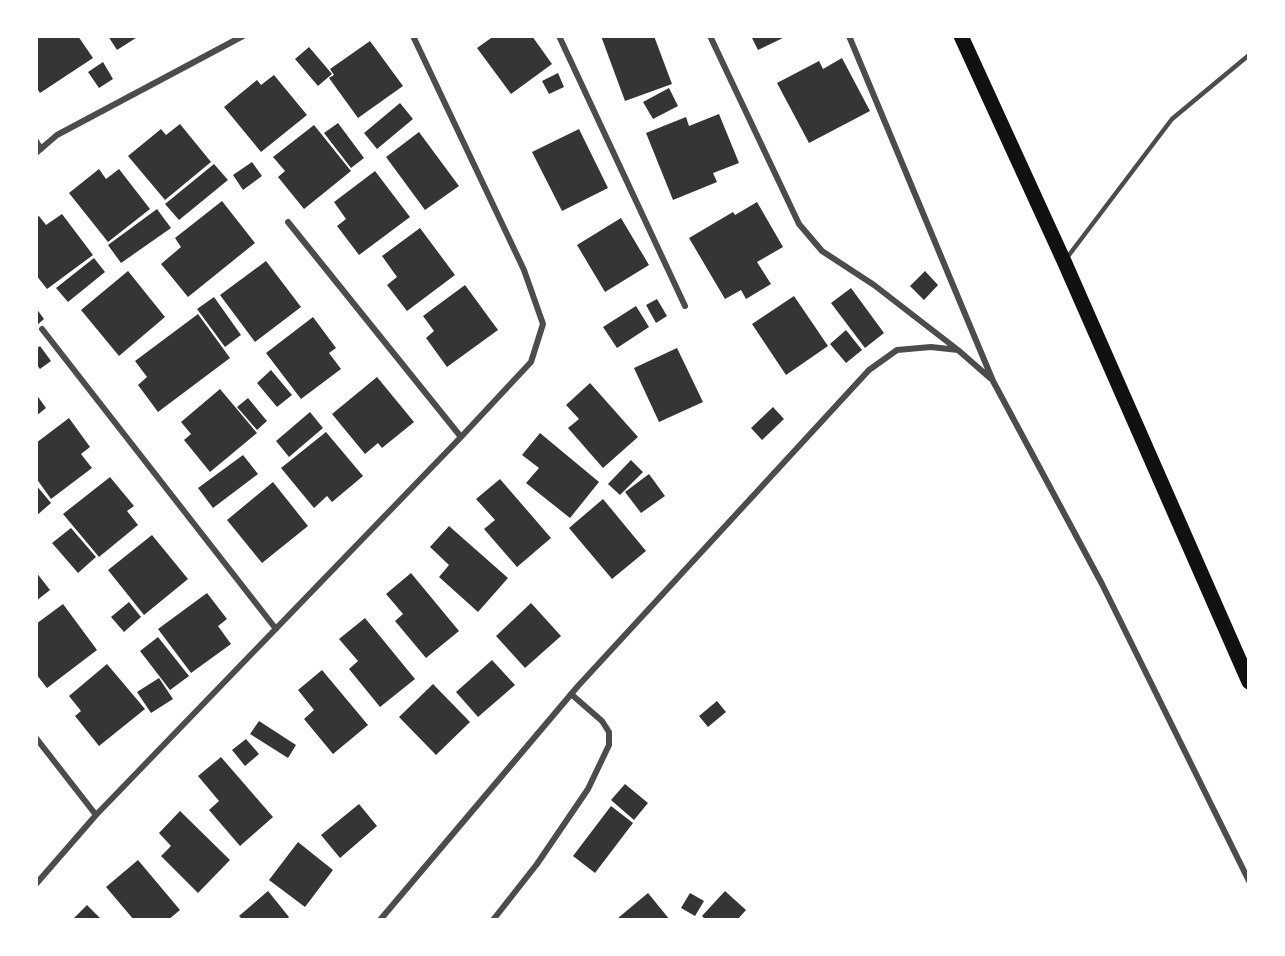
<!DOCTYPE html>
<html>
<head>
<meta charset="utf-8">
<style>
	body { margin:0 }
	#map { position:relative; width:1285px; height:956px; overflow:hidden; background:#fff; font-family:Lato,sans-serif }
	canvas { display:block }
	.frame { position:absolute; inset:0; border:38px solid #fff; pointer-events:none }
</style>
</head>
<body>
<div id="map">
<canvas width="1285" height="956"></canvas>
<div class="frame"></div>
</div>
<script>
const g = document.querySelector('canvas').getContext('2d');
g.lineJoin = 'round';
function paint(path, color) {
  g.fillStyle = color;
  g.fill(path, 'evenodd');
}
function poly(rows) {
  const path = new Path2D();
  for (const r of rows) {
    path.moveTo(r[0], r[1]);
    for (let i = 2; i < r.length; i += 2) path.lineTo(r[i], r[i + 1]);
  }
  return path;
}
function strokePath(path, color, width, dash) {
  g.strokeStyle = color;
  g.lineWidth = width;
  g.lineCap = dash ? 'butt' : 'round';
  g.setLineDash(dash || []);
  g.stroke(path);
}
paint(poly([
	[36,36,78,36,93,58,40,93,36,87],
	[108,36,139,36,117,50],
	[494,36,532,36,552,64,511,94,477,48],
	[601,36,654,36,672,84,625,101],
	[751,36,787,36,758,50],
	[370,41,403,86,358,118,329,78,334,75,330,69],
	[309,47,332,74,318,86,295,59],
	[842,58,870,111,809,143,777,83,819,61,823,69],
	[103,62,113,79,99,88,88,72],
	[558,73,564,87,549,94,542,81],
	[274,75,307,115,261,152,224,107,257,80,261,85],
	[669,88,678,106,653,119,643,102],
	[400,103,413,119,377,149,364,133],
	[719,114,739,163,713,173,717,182,673,200,646,133,686,117,689,126],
	[338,123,364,158,351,168,324,133],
	[180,124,211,162,165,200,128,156,161,129,166,135],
	[314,125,351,171,304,209,278,177,285,171,273,157],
	[579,129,608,188,562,211,532,152],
	[419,132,459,186,425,210,386,157],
	[252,162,262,176,243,190,233,175],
	[214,164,228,180,179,220,165,204],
	[99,169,106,179,119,169,150,209,108,242,69,193],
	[375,171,410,217,359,255,337,226,346,219,334,202],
	[222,201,255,243,188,297,161,264,181,247,175,238],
	[757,202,783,247,757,262,771,284,746,299,741,290,725,299,689,238,733,212,735,215],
	[157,209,171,228,121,263,108,245],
	[62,214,93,255,47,289,36,275,36,218,39,216,46,225],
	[621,218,649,265,605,292,577,245],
	[420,228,455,275,407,311,387,285,397,277,382,256],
	[94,258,105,272,68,302,56,288],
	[266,261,301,307,255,342,220,295],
	[128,271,165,317,119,356,81,310],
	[925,271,938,285,924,300,910,286],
	[465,285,498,330,447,367,426,338,434,331,423,316],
	[851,288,884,333,865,348,831,303],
	[794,296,828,346,786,375,752,324],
	[214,297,241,335,225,347,197,309],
	[657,299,667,316,656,323,646,305],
	[636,306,649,327,617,348,603,327],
	[36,308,44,319,36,326],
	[198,314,230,358,158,412,138,385,147,377,135,361],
	[313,317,336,348,329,353,341,369,301,399,266,353],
	[846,330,862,350,846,363,830,344],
	[40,346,51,361,40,369,36,364,36,349],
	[677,348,703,402,659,422,634,368],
	[271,370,292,395,277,407,257,383],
	[377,377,414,422,382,448,378,443,365,454,332,414],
	[590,383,638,437,603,468,568,428,579,419,566,405],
	[220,389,257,433,210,472,184,440,191,434,181,422],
	[36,394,46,408,36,416],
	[248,398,267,421,257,430,237,407],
	[773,407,784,419,762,440,751,428],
	[310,412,323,428,289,457,276,441],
	[69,418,90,447,81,454,92,468,51,499,36,478,36,443],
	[326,432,363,476,332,502,327,496,314,508,281,468],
	[540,433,599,482,570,518,526,483,539,468,522,455],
	[243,455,258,474,213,508,198,488],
	[631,460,643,472,620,495,608,484],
	[649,474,665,496,641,513,625,492],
	[110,477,134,506,127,511,138,525,99,557,63,514],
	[500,479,551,538,517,567,484,529,495,520,476,499],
	[273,482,308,526,262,563,227,520],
	[36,485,51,503,36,516],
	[603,499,646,551,612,579,569,528],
	[449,526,508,578,478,612,439,577,449,565,430,547],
	[71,528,96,557,78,573,52,543],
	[152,535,188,579,144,615,108,570],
	[36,572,50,590,36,601],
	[411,573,459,631,426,658,395,621,403,614,386,594],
	[207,593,227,619,218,626,231,644,191,673,158,629],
	[129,602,141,617,124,632,111,617],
	[531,603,561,636,525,668,496,636],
	[63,604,97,650,47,688,36,674,36,624],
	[365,618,415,679,380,707,349,669,358,661,339,639],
	[158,637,189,676,170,690,140,651],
	[492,660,515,685,478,717,456,692],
	[107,664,145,709,99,746,75,716,81,711,69,696],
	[322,670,368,725,333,754,304,719,314,710,298,690],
	[159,678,173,699,151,713,137,692],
	[433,684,470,722,436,755,399,717],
	[717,701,726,712,708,727,699,716],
	[259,721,296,745,288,758,250,734],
	[246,739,259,754,245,766,232,750],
	[221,757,273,817,240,846,209,810,219,801,198,776],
	[625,784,648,803,634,820,611,800],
	[359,804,377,826,340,858,321,835],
	[611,806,633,823,595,873,573,856],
	[180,811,230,860,198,893,161,856,171,846,159,833],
	[298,842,333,870,305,907,269,880],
	[138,860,180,910,168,920,134,920,106,887],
	[268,891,289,917,286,920,243,920,239,916],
	[725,891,746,910,737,920,706,920,702,916],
	[648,893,670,920,620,920,618,918],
	[690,893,704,901,695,916,681,908],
	[87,905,102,920,72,920]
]), '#353535');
strokePath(poly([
	[1066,259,1172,119,1249,55]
]), '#4c4c4c', 4.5);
strokePath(poly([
	[559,36,685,306],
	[710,36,799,224,822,251,874,285,958,350],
	[849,36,993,381,1102,584,1249,881],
	[36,141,41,149],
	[36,153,57,135,243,36],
	[288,222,461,437],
	[42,329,276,629],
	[36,738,96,815],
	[36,884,96,815,461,437,531,362,543,324,524,270,413,36],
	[380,920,578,686,869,370,897,350,931,347,958,350,990,378],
	[493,920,537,864,588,789,609,745,609,732,602,721,571,694]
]), '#4c4c4c', 6);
strokePath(poly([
	[961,36,1064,261,1249,682]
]), '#111', 15);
</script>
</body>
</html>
